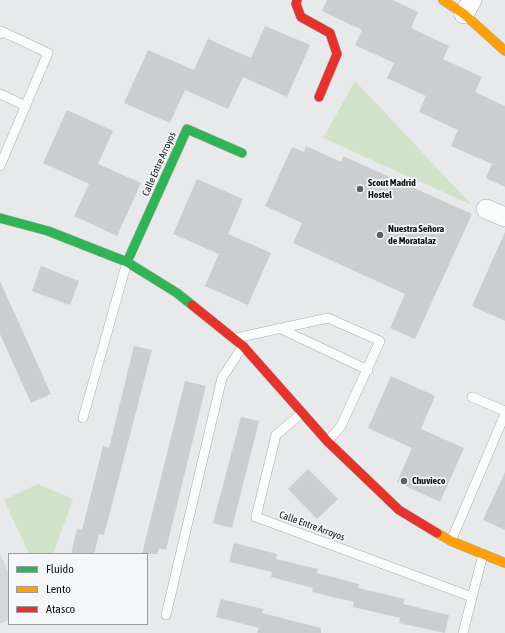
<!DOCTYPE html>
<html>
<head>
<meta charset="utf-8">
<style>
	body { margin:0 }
	#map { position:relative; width:505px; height:633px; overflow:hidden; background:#e7e9eb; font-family:"Asap Condensed",sans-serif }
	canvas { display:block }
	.legend { position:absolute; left:8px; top:553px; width:140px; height:72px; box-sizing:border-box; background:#f4f6f9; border:1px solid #9a9c9e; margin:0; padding:5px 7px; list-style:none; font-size:12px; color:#131415 }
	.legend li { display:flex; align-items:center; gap:8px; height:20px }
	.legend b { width:20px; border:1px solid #9a9c9e }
</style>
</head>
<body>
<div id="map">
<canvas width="505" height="633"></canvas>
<ul class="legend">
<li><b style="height:5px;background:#30b455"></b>Fluido</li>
<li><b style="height:5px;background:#ff9f0a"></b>Lento</li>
<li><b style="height:5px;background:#e5322d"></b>Atasco</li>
</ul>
</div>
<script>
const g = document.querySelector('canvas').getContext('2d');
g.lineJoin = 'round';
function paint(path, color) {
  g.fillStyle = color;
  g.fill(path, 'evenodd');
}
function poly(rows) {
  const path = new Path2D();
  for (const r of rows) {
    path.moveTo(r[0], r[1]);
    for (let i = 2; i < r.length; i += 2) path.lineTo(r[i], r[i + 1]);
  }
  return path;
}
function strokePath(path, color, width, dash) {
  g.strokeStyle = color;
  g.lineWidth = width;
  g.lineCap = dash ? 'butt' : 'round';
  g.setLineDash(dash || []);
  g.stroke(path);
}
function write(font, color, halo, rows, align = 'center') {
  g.font = font + ' "Asap Condensed",sans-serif';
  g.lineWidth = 3.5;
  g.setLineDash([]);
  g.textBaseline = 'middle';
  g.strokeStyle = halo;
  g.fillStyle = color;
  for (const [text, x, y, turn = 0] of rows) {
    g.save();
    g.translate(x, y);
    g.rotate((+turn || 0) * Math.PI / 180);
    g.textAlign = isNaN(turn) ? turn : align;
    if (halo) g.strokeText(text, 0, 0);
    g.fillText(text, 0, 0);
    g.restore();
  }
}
paint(poly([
	[0,554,9,574,9,620,0,624]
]), '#d3d8dd');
paint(poly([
	[355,81,472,205,323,138],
	[38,484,73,499,53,554,29,554,4,500]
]), '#d0e2c7');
paint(poly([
	[327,0,393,0,418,12,411,28,449,46,443,59,482,77,475,92,505,106,505,187,486,178,492,164,451,146,458,130,419,112,426,96,387,78,394,63,355,45,362,30,322,11],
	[265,26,310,45,287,97,243,77,228,109,185,90,170,123,124,103,148,50,194,70,208,39,251,58],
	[67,110,113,131,98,164,141,183,117,236,74,216,89,184,43,163],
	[306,146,341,162,343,156,472,214,415,339,390,328,405,294,293,243,302,223,265,206,292,147,304,152],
	[197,179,243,199,228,234,271,253,248,305,205,286,219,254,173,234],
	[505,232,505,321,472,306],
	[41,266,79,281,70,305,32,291],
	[0,281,51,394,31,403,0,334],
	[134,346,152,350,104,535,99,534,94,554,71,554,77,529,82,530,103,446,109,448],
	[391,376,435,396,421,429,464,448,440,502,397,482,412,448,368,428],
	[185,381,206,386,166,550,159,548,157,554,142,554],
	[241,417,259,421,232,528,213,523],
	[308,469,338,499,317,519,288,489],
	[505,472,505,530,483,520],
	[234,543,277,554,276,559,318,569,317,573,359,584,358,588,405,599,403,604,449,615,445,633,399,623,400,618,353,607,354,602,312,592,313,588,271,577,272,572,229,562],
	[221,599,263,609,262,613,321,628,321,633,257,633,259,628,216,617]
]), '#cccdce');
const lane = poly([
	[0,34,1,31,48,53,0,166],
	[0,94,26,106],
	[279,328,368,370],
	[236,338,328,318,380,341,341,426,328,441],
	[472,397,505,411],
	[302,413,276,435,256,517,472,597],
	[83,418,127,262],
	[451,541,505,414],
	[166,615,222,378,243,346],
	[463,633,483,554]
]);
const street = poly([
	[464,14,472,0],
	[486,209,505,217]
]);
const fast = poly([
	[0,218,48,231,127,262,177,293,192,305],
	[127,262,187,129,242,153]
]);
const slow = poly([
	[443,0,464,14,505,51],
	[437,533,451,541,505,563]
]);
const jam = poly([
	[297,0,296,4,301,17,330,33,337,54,319,97],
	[192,305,243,346,328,442,399,510,437,533]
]);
strokePath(lane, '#acacae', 10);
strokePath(street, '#acacae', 20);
strokePath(fast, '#acacae', 10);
strokePath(slow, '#acacae', 10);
strokePath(jam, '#acacae', 10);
strokePath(lane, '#fbfcfc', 9);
strokePath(street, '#fbfcfc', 19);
strokePath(fast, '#30b455', 9);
strokePath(slow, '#ff9f0a', 9);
strokePath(jam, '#e5322d', 9);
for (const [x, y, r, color] of [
	[360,189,4,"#5d5f60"],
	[380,235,4,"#5d5f60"],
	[404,481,4,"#5d5f60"]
]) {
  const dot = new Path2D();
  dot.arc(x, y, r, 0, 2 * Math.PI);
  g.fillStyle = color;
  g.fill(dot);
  strokePath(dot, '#f4f6f9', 1.5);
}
write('10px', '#131415', '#f4f6f9', [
	["Calle Entre Arroyos",159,164,-66],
	["Calle Entre Arroyos",312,526,20]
]);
write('bold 10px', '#131415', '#f4f6f9', [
	["Scout Madrid",368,183],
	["Hostel",368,195],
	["Nuestra Señora",388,229],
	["de Moratalaz",388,241],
	["Chuvieco",412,481]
], 'left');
</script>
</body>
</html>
